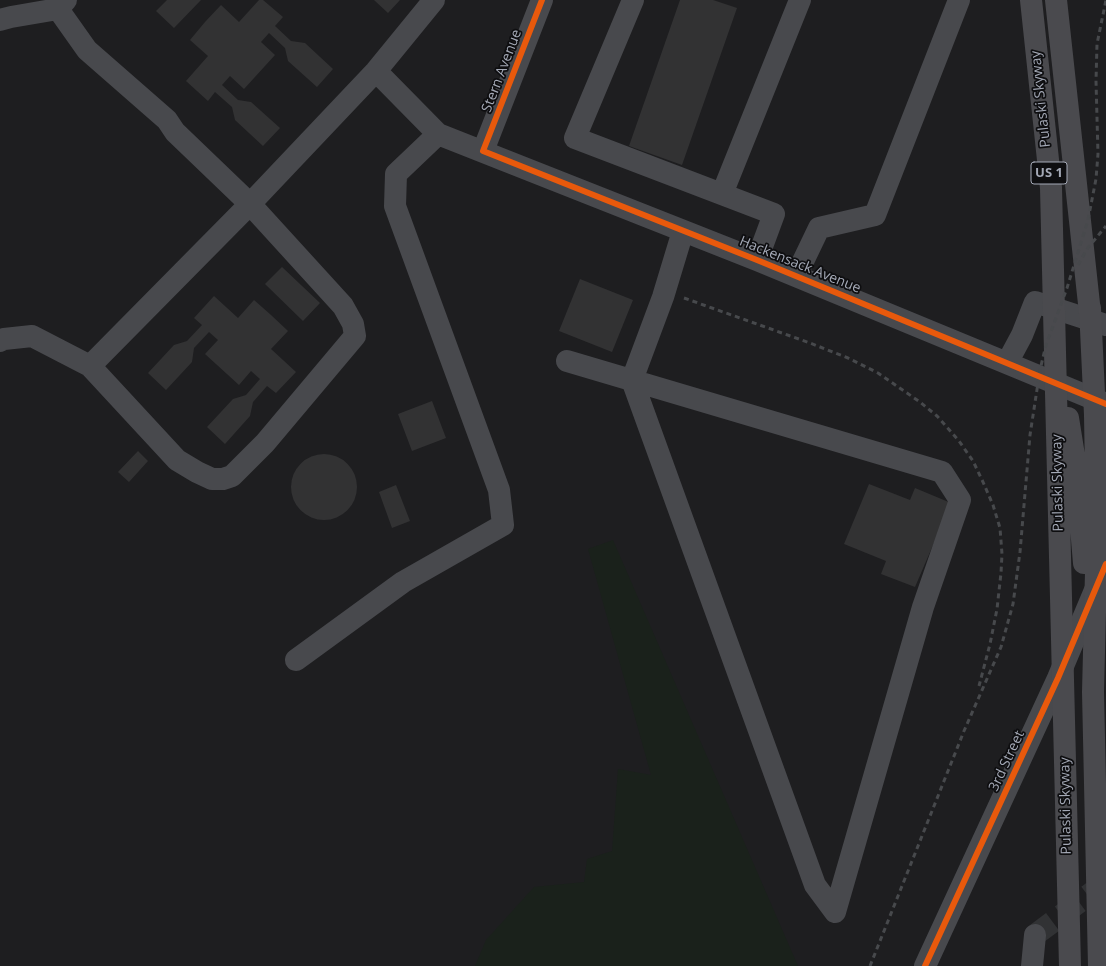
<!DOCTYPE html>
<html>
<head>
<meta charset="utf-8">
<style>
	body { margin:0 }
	canvas { display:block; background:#141414 }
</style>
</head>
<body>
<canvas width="1106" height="966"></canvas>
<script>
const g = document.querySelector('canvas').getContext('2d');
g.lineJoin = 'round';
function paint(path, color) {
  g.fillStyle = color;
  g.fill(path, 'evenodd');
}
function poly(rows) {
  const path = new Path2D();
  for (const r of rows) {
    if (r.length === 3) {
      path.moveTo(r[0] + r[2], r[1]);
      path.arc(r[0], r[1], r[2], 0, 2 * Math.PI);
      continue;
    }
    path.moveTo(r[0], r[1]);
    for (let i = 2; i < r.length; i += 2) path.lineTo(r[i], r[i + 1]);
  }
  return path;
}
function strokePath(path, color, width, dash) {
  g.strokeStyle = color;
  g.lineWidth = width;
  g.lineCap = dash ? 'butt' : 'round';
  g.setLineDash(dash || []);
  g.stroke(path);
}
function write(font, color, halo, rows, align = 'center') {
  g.font = font + ' "Open Sans",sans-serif';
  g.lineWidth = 3.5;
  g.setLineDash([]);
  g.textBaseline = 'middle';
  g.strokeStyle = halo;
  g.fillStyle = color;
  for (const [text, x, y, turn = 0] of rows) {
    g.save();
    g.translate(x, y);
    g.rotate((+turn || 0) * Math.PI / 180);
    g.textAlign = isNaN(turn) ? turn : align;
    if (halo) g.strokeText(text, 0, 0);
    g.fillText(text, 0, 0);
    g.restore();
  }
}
paint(poly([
	[0,0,1106,0,1106,966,0,966]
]), '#1e1e20');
paint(poly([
	[613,540,798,966,475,966,486,940,534,887,584,882,587,859,612,851,618,769,651,775,588,549]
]), '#1a211b');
paint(poly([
	[167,0,201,0,174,28,156,11],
	[259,0,263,0,283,17,275,26,291,41,305,43,333,69,317,87,288,61,285,48,269,33,261,42,275,55,244,89,230,76,222,85,238,100,251,102,280,128,263,146,235,120,232,107,215,92,208,101,186,81,208,56,190,40,205,22,221,5,239,22],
	[374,0,400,0,388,13],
	[680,0,713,0,737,8,682,165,629,146],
	[282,267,320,303,303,321,265,284],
	[580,279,633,300,612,352,559,331],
	[214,296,238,318,254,300,271,315,288,331,271,349,296,372,276,393,267,386,253,402,250,416,225,444,207,427,233,399,246,395,260,379,251,371,239,385,205,354,218,340,209,332,194,348,192,362,166,390,148,373,174,345,187,341,202,325,194,318],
	[432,401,446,438,412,451,398,414],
	[138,451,148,461,129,482,118,472],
	[324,487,33],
	[869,484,910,500,915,488,951,503,915,587,881,574,886,561,844,544],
	[396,485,410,521,392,528,379,492]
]), '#323233');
strokePath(poly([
	[1035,935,1106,882]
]), '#313234', 22, [22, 11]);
strokePath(poly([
	[633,0,575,138,774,214,757,260],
	[58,9,87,50,167,120,175,132,250,204,90,366],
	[0,20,11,17,58,9,66,0],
	[376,71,438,134,757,260,1106,404],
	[483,151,542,0],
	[722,194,800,0],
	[683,231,663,297,632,380,815,885,835,912],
	[796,276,819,228,875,215,959,0],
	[0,341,4,339,32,336,90,366,177,460,197,472,212,479,223,479,232,476,265,443,355,336,353,324,343,306,250,204,376,71,434,0],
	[567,361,942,472,960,500,923,607,835,912],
	[1007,363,1022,335,1035,302,1106,325],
	[296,660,403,582,503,525,499,490,395,206,396,174,438,134],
	[925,966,1058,678,1095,590],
	[1032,966,1035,935]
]), '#48494d', 22);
strokePath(poly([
	[1031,0,1051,188,1070,966],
	[1056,0,1091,322],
	[1090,308,1095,415,1097,532,1093,692,1099,966],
	[1068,418,1076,468,1084,563]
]), '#4a4a4e', 22);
strokePath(poly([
	[1078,265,1087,249,1106,226],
	[684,298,810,343,848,358,878,373,920,402,937,416,959,441,973,461,983,482,993,505,1000,528,1002,554,1001,573,997,609,990,644,979,686],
	[870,966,964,731,1001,647,1013,604,1020,552,1030,435,1040,370,1046,345,1067,288,1088,220,1096,179,1098,154,1096,81,1097,44,1106,0]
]), '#47494c', 3, [5, 4]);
strokePath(poly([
	[542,0,483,151,757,260,1106,404],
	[925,966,1058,678,1106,564]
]), '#e8590c', 6);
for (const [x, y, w] of [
	[1049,173,36]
]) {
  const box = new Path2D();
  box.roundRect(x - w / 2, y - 11, w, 22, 3);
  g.fillStyle = '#0e0e10';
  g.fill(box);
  strokePath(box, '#a4a9b6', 1);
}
write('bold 13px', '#a4a9b6', null, [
	["US 1",1049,173]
]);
write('14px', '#a4a9b6', '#0e0e10', [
	["Stern Avenue",502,71,-69],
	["Pulaski Skyway",1041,99,-96],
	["Hackensack Avenue",800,265,22],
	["Pulaski Skyway",1058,483,-91],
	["3rd Street",1007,761,-65],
	["Pulaski Skyway",1066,806,-91]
]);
</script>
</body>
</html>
